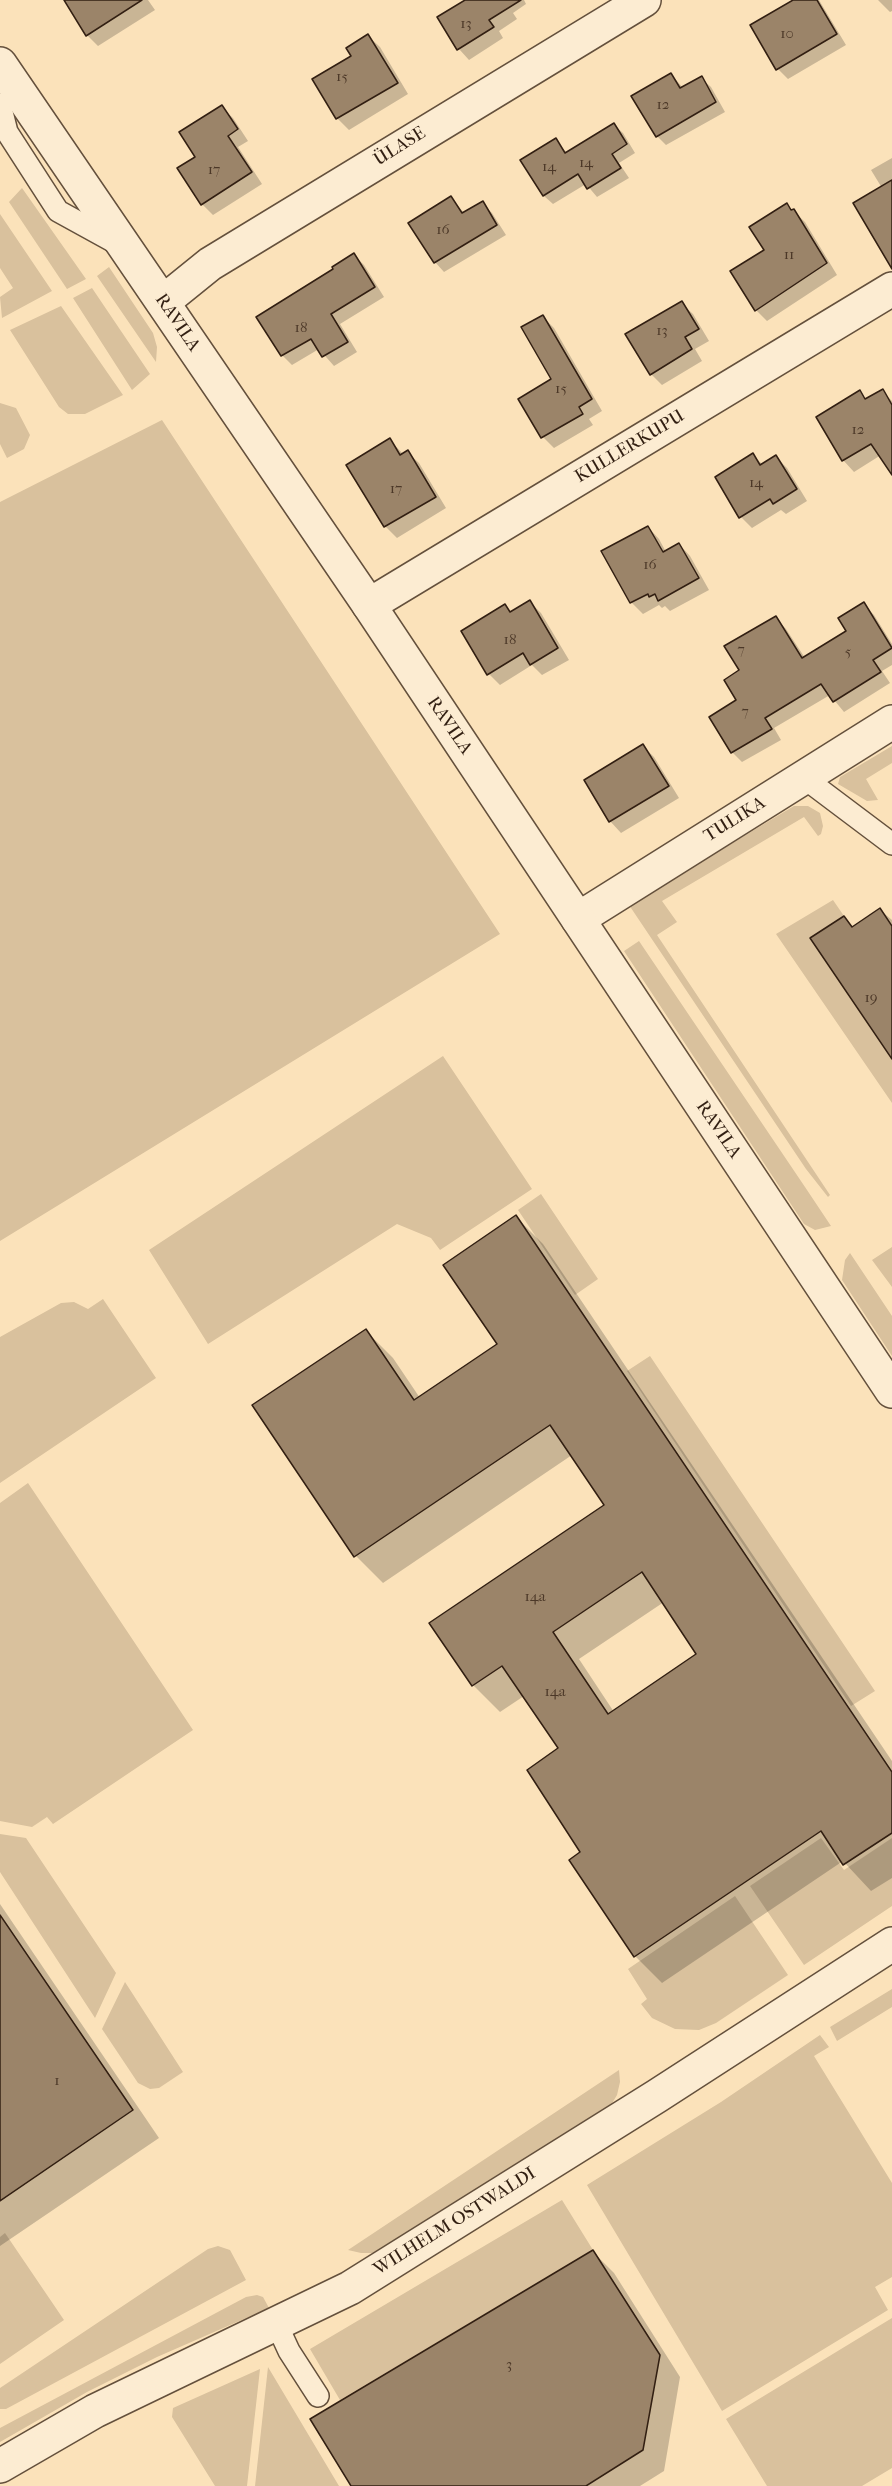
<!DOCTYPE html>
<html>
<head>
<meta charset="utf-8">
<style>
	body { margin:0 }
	canvas { display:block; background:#fbe2ba }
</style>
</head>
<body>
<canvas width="892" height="2486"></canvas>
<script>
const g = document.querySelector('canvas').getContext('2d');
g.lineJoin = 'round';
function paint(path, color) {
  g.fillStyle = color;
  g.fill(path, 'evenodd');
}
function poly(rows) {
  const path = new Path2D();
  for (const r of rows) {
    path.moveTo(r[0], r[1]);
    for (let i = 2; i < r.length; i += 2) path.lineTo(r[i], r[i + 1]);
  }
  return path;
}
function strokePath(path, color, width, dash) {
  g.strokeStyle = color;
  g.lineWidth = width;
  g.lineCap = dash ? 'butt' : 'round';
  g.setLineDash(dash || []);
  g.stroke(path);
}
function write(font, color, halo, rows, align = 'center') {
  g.font = font + ' "IM FELL French Canon",serif';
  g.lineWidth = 4.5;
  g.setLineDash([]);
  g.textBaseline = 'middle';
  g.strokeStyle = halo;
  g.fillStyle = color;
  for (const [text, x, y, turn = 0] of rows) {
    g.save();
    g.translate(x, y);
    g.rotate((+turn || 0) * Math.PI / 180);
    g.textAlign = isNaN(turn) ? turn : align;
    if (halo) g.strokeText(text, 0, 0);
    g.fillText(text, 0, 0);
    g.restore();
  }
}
paint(poly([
	[22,188,86,279,67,289,9,202],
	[0,214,52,291,2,318,0,297,13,288,0,268],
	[109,267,153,333,157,347,156,362,97,276],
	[92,288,150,374,132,390,73,298],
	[61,306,123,395,85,414,68,414,59,407,10,330],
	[0,403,16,408,30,435,24,449,7,458,0,444],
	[162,420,500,934,0,1241,0,502],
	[892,746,892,763,866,779,878,800,867,801,838,784,840,777],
	[794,806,808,806,820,813,823,826,821,834,818,836,804,817,662,901,677,922,657,935,830,1195,828,1197,806,1169,629,905],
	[833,900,844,916,810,938,892,1059,892,1103,776,934],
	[639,941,805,1187,831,1226,815,1230,804,1224,624,951],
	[443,1056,532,1189,440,1250,431,1238,397,1224,208,1344,149,1250],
	[541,1194,598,1279,575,1295,518,1210],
	[892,1247,892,1287,872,1260],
	[850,1253,892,1316,892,1356,842,1280,845,1260],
	[103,1299,156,1378,0,1483,0,1337,61,1303,74,1302,88,1309],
	[650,1356,875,1691,851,1706,627,1371],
	[28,1483,193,1730,53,1824,47,1817,32,1827,0,1821,0,1503],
	[0,1834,26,1838,116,1973,95,2018,0,1872],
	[821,1838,844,1870,892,1838,892,1906,804,1965,750,1886],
	[735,1896,788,1975,716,2023,699,2030,675,2029,652,2018,641,2004,647,1999,628,1969],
	[125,1982,183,2072,159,2088,150,2089,138,2083,102,2029],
	[892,1989,892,2007,837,2041,830,2027],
	[820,2035,829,2047,814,2056,892,2183,892,2277,875,2287,888,2310,722,2411,587,2185,721,2102],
	[619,2070,620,2082,617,2095,611,2105,601,2115,373,2253,361,2253,348,2250],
	[562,2200,593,2250,340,2400,310,2349],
	[5,2233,64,2320,0,2364,0,2237],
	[218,2246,230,2250,246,2280,6,2409,0,2409,0,2388,208,2249],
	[257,2295,263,2297,269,2308,157,2357,87,2392,0,2442,0,2428,246,2297],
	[892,2318,892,2468,862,2486,767,2486,726,2419],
	[268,2367,339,2486,255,2486],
	[260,2369,247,2486,215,2486,172,2417,173,2408]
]), '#d9c19d');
paint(poly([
	[65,0,148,0,155,10,98,46,87,35],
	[468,0,524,0,526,4,513,13,517,19,499,31,503,38,469,60,459,49,439,18],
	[796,0,819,0,846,45,788,79,778,69],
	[878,0,892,0,892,11,890,12],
	[368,36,380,47,408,94,349,130,337,118,314,79,353,57],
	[671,74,683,88,701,78,711,87,725,112,666,145,657,136],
	[221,107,233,118,248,141,238,147,262,184,213,215,202,204,197,157],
	[614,125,623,133,635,153,619,163,629,178,597,197,586,184,553,204,544,196,523,161,556,140,567,153],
	[892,158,892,247,882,188,871,170],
	[451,198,464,213,482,203,492,213,506,235,444,272,435,262],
	[787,205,805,222,837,275,767,321,756,310,766,251],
	[354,255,364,265,384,297,340,324,357,352,334,366,319,349,292,365,282,355,335,269],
	[681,303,693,314,709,341,695,349,702,361,662,385,651,374],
	[543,317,554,328,602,411,589,419,593,425,554,448,543,437,520,400,553,380],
	[882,391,892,401,892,464,881,455,854,472,843,460,859,392,867,400],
	[390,440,403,454,407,452,419,463,446,508,397,538,385,526,348,466],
	[753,455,763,465,776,457,787,468,807,501,786,514,781,510,752,528,741,517],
	[648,527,659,539,666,552,679,544,690,556,709,590,670,611,665,606,662,608,659,605,643,614,632,603,603,552],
	[530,602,541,613,569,660,542,675,532,665,500,685,489,674,505,606,512,613],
	[863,604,874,615,892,644,892,665,882,671,890,683,844,712,830,695,774,728,781,740,742,762,732,752,741,671,776,618,786,629,805,658,848,632],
	[643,746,654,757,679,798,621,833,610,821,586,780],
	[880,910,892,920,892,1056,844,917,854,928],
	[516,1217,543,1244,892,1761,892,1878,871,1891,843,1861,662,1983,635,1956,582,1852,560,1749,524,1696,500,1712,473,1685,431,1623,606,1505,572,1455,383,1583,356,1556,366,1331,393,1358,420,1398,499,1345],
	[664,1602,698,1654,614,1712,579,1659],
	[0,1904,159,2138,0,2246],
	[593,2252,614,2273,680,2377,664,2471,640,2486,352,2486]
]), '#0003');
const building = poly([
	[64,0,142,0,86,36,64,0],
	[465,0,521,0,489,20,494,27,457,50,437,17,465,0],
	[793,0,817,0,837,34,776,70,750,25,793,0],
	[368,34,398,83,336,119,312,79,351,56,346,48,368,34],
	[671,73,680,88,702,76,716,102,656,137,631,96,671,73],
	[222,105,238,129,228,136,252,172,201,205,177,168,195,157,179,132,222,105],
	[614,123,627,144,612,154,621,168,587,189,578,174,543,196,520,160,556,138,565,153,614,123],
	[892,180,892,269,853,203,892,180],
	[451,196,462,213,483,201,497,225,434,263,408,223,451,196],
	[787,203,791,210,794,209,827,263,755,311,730,271,764,250,749,227,787,203],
	[354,253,375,287,331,314,348,342,322,357,311,339,281,356,256,317,333,269,332,267,354,253],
	[682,301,699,329,685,337,692,349,650,375,625,334,682,301],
	[543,315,592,399,579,407,583,414,541,438,518,399,551,379,521,327,543,315],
	[883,389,892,405,892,475,871,444,842,461,816,417,860,390,865,399,883,389],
	[390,438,400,455,408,450,436,497,384,527,346,465,390,438],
	[753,453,760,465,776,455,797,489,773,504,770,499,739,518,715,477,753,453],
	[648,526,663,552,679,543,699,578,658,601,655,594,649,597,648,594,630,603,601,551,648,526],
	[530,600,558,648,530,665,523,653,487,675,461,631,505,604,510,612,530,600],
	[864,602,892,648,873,660,881,672,833,702,821,684,765,718,772,729,731,753,709,717,736,700,724,680,739,670,724,646,776,616,802,658,846,631,838,618,864,602],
	[643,744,669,786,609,822,584,780,643,744],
	[880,908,892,926,892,1059,810,938,844,916,852,927,880,908],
	[516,1215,892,1772,892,1833,843,1865,821,1831,634,1957,569,1860,580,1852,527,1770,558,1748,502,1666,472,1686,429,1623,604,1505,550,1425,354,1557,252,1405,366,1329,414,1400,497,1344,443,1265,516,1215],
	[642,1572,696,1654,608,1714,553,1632,642,1572],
	[0,1915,133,2110,0,2201,0,1915],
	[593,2250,660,2355,643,2450,586,2486,351,2486,310,2419,593,2250]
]);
paint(building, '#9b8469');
strokePath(building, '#321f12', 1.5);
const service = poly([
	[0,104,7,132,58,211,118,244],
	[803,777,892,844],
	[277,2325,289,2351,318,2396]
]);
const minor = poly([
	[163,302,210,264,644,0],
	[369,605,892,289],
	[578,919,892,722],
	[0,2466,95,2411,350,2288,657,2096,892,1944]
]);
const tertiary = poly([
	[0,64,369,605,892,1391]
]);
strokePath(service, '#64503c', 24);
strokePath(minor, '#64503c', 36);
strokePath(tertiary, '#64503c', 36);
strokePath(service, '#fcecd2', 21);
strokePath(minor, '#fcecd2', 33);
strokePath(tertiary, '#fcecd2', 33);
write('15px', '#4c3828', null, [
	["13",466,24],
	["10",787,34],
	["15",342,77],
	["12",663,105],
	["14",586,163],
	["14",549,167],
	["17",214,170],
	["16",443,230],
	["11",789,255],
	["18",301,328],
	["13",662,331],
	["15",561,389],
	["12",858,430],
	["14",756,483],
	["17",396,489],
	["16",650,565],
	["18",510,640],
	["7",741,650],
	["5",848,652],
	["7",745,712],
	["19",871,998],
	["14a",535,1597],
	["14a",555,1692],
	["1",57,2081],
	["3",509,2365]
]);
write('18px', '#321f12', '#fcecd2', [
	["ÜLASE",400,147,-32],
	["RAVILA",177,323,56],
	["KULLERKUPU",630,447,-31],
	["RAVILA",449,726,56],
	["TULIKA",735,820,-32],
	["RAVILA",718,1130,56],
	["WILHELM OSTWALDI",455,2222,-32]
]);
</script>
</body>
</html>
